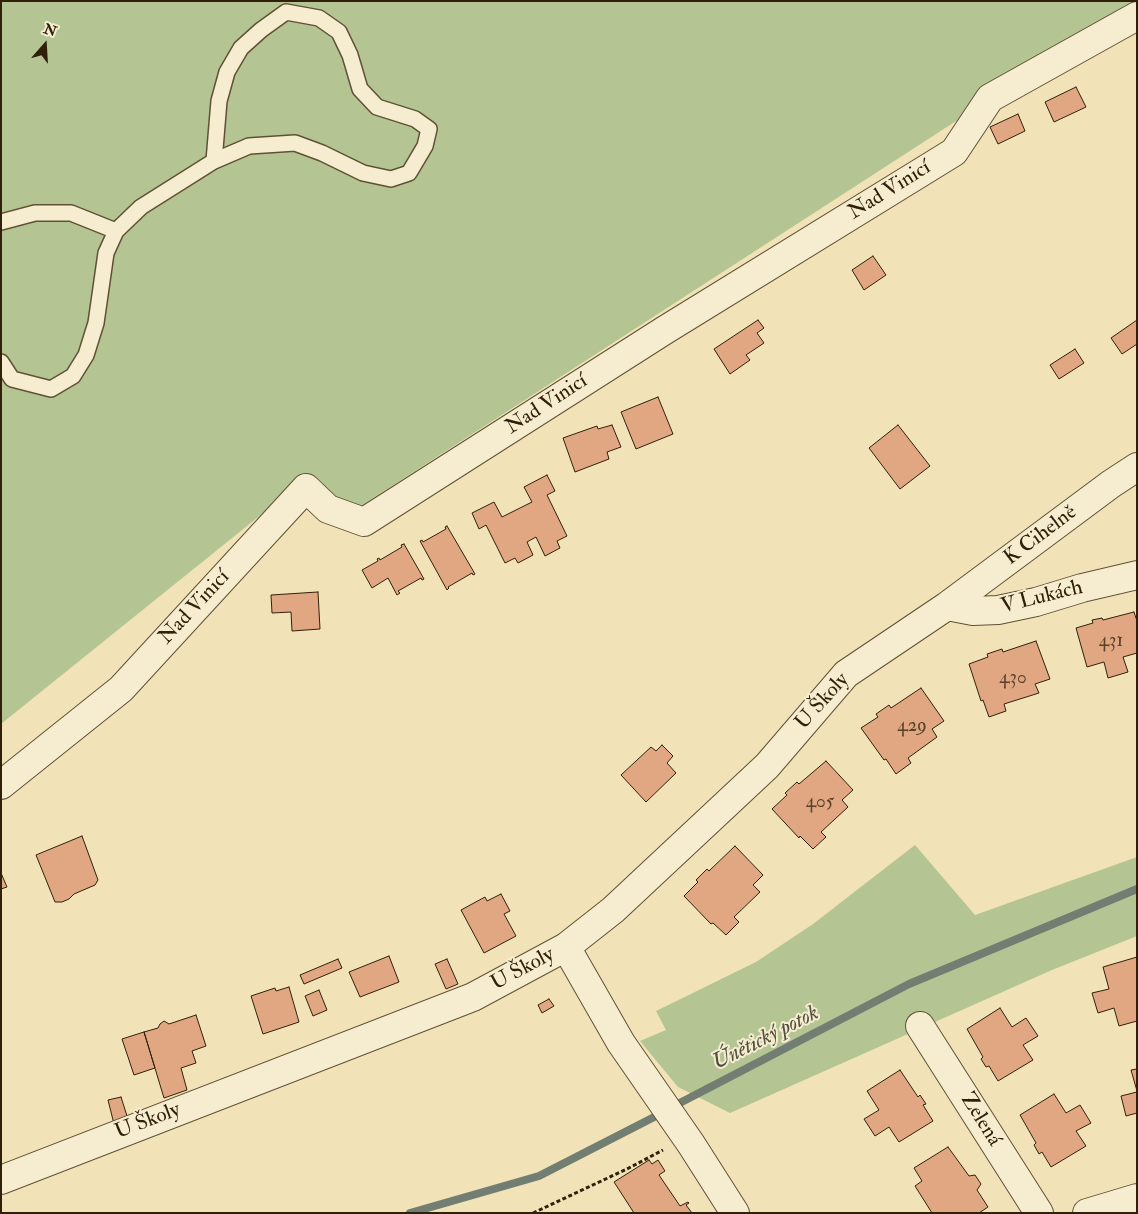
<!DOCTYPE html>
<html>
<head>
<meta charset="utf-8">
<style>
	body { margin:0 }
	#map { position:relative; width:1138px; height:1214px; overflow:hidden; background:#f1e3b7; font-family:"IM FELL Double Pica",serif }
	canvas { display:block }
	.frame { position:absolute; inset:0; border:2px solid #30200a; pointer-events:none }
	.north { position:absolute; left:20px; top:20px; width:50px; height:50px; -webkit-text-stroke:4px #f6edd0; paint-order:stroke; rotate:19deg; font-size:14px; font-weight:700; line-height:20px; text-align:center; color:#30200a }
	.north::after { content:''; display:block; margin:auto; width:18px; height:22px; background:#30200a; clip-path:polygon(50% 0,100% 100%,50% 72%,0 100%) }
</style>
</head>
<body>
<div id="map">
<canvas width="1138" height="1214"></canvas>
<div class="frame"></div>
<div class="north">N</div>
</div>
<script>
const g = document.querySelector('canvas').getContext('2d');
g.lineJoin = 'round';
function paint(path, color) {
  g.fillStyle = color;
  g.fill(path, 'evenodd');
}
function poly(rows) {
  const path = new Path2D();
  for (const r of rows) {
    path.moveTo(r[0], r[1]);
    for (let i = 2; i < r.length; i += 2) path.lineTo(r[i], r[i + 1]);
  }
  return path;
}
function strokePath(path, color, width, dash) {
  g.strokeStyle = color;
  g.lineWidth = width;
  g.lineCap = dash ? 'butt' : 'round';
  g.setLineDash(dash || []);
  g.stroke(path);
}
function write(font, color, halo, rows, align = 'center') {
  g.font = font + ' "IM FELL Double Pica",serif';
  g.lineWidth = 4;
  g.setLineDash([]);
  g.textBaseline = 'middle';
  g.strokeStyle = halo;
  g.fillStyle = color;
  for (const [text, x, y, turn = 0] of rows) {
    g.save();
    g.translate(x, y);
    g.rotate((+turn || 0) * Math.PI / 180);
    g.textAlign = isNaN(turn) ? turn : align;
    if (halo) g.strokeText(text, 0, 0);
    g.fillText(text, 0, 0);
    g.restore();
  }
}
paint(poly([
	[1,1,1137,1,1137,4,361,506,288,493,1,724],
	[915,845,975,915,1137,857,1137,936,1052,970,730,1113,678,1087,640,1041,666,1030,656,1011,756,962,813,924]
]), '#b4c593');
strokePath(poly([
	[672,1107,909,984,1137,889],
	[410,1213,539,1176,662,1113]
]), '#727e72', 8);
const building = poly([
	[1076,87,1086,107,1054,122,1045,102,1076,87],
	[1018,114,1025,131,998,144,990,127,1018,114],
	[873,256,886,275,864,290,852,270,873,256],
	[758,320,764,328,757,333,764,343,746,355,750,360,730,374,714,349,758,320],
	[1137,320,1137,344,1122,354,1111,338,1137,320],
	[1075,349,1084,363,1059,379,1050,365,1075,349],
	[658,397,673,434,636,449,621,412,658,397],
	[612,425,621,447,607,452,609,459,575,472,563,438,597,426,598,429,612,425],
	[898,425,930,466,900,489,869,448,898,425],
	[547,475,555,491,547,495,567,536,557,541,560,548,545,556,536,537,527,542,533,555,518,563,515,558,505,563,486,525,479,529,472,513,494,502,502,517,532,502,524,487,547,475],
	[447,526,475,574,473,575,472,573,448,587,449,588,447,590,420,541,422,540,423,542,446,529,445,527,447,526],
	[404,544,424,579,422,580,421,578,398,591,400,593,397,595,388,578,372,588,362,570,378,561,377,559,379,558,380,560,402,547,401,545,404,544],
	[318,592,320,629,292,631,291,612,272,613,271,595,318,592],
	[1134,612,1137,621,1137,653,1123,657,1128,672,1108,678,1104,662,1087,667,1076,628,1093,623,1092,620,1102,618,1103,620,1134,612],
	[1036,641,1050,679,1035,684,1039,693,1004,704,1006,711,989,717,983,700,981,701,969,664,988,657,987,654,1002,649,1003,652,1036,641],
	[921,688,944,721,932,729,937,737,908,758,911,763,896,774,886,759,884,760,861,728,878,717,876,714,889,705,891,708,921,688],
	[662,745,673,756,667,763,676,773,646,802,621,775,651,747,656,751,662,745],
	[826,761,853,790,842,800,848,807,821,832,826,837,813,849,800,836,799,838,772,809,787,795,785,793,797,782,799,784,826,761],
	[82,836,98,880,95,885,74,894,69,899,62,902,55,902,36,855,82,836],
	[735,846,763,875,753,885,760,892,734,917,739,922,726,935,713,923,711,924,684,896,698,882,696,880,707,869,709,871,735,846],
	[1,873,7,887,1,889,1,873],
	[501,894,510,911,504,914,516,936,484,953,461,910,485,897,487,901,501,894],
	[389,956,399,982,360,997,349,972,389,956],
	[1137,957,1137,1021,1119,1026,1114,1008,1098,1013,1092,993,1109,989,1103,967,1137,957],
	[338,959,342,968,304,984,300,975,338,959],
	[447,959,458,984,446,989,435,964,447,959],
	[289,987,299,1022,263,1034,251,996,275,988,276,991,289,987],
	[319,990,327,1010,313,1016,305,996,319,990],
	[549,999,554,1006,542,1013,538,1005,549,999],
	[1000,1008,1012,1027,1026,1018,1038,1036,1023,1045,1033,1060,998,1081,989,1066,986,1067,981,1059,983,1057,967,1029,1000,1008],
	[196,1015,206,1046,192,1051,196,1063,181,1068,187,1090,164,1098,144,1032,158,1028,160,1024,164,1021,169,1024,196,1015],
	[144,1032,155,1068,134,1075,122,1039,144,1032],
	[1137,1069,1137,1091,1131,1070,1137,1069],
	[900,1070,918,1097,920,1095,926,1104,923,1105,933,1121,899,1142,889,1127,875,1136,864,1119,879,1110,867,1091,900,1070],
	[1137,1092,1137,1113,1126,1116,1121,1096,1137,1092],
	[1054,1094,1066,1113,1080,1105,1091,1123,1076,1131,1086,1146,1051,1167,1042,1152,1039,1154,1034,1145,1036,1143,1020,1115,1054,1094],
	[121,1097,127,1116,114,1124,108,1100,121,1097],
	[948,1147,969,1176,975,1175,981,1184,977,1190,988,1207,979,1213,932,1213,915,1186,922,1181,914,1168,948,1147],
	[649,1160,652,1164,658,1160,665,1171,659,1175,680,1206,688,1202,689,1203,686,1205,692,1213,634,1213,614,1182,649,1160]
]);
paint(building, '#e1a783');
strokePath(building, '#30200a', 1);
const lane = poly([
	[1,222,35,213,71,213,116,231],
	[1,362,12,379,51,389,73,376,86,355,96,323,106,253,116,231,141,207,214,161,249,146,295,143,322,153,363,173,391,179,409,173,425,146,429,129,415,119,377,107,360,89,350,55,339,32,319,18,286,12,261,30,241,48,227,72,219,101,214,161]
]);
const street = poly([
	[947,606,973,611,998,610,1036,602,1082,588,1137,575],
	[1,785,121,689,306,488,328,509,364,522,665,330,954,152,990,98,1137,16],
	[566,947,621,1043,691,1144,735,1213],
	[920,1026,1039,1213],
	[1,1180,473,997,566,947,613,910,767,766,846,674,947,606,1111,484,1137,467],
	[1087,1213,1137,1198]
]);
strokePath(lane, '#605135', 18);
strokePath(street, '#605135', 30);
strokePath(poly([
	[533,1213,627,1169,663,1150]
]), '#30200a', 3, [4, 2.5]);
strokePath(lane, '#f6edd0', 15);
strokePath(street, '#f6edd0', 28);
write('19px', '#5c4228', null, [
	["431",1111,642],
	["430",1013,679],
	["429",912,727],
	["405",820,803]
]);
write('21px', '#30200a', '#f6edd0', [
	["Nad Vinicí",890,191,-32],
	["Nad Vinicí",547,405,-33],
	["K Cihelně",1041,536,-37],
	["V Lukách",1042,598,-14],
	["Nad Vinicí",195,608,-47],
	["U Školy",823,702,-48],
	["U Školy",523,970,-28],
	["Zelená",980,1120,58],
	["U Školy",148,1122,-21]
]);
write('italic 22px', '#514f3e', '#f6edd0', [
	["Únětický potok",766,1039,-27]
]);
</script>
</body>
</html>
